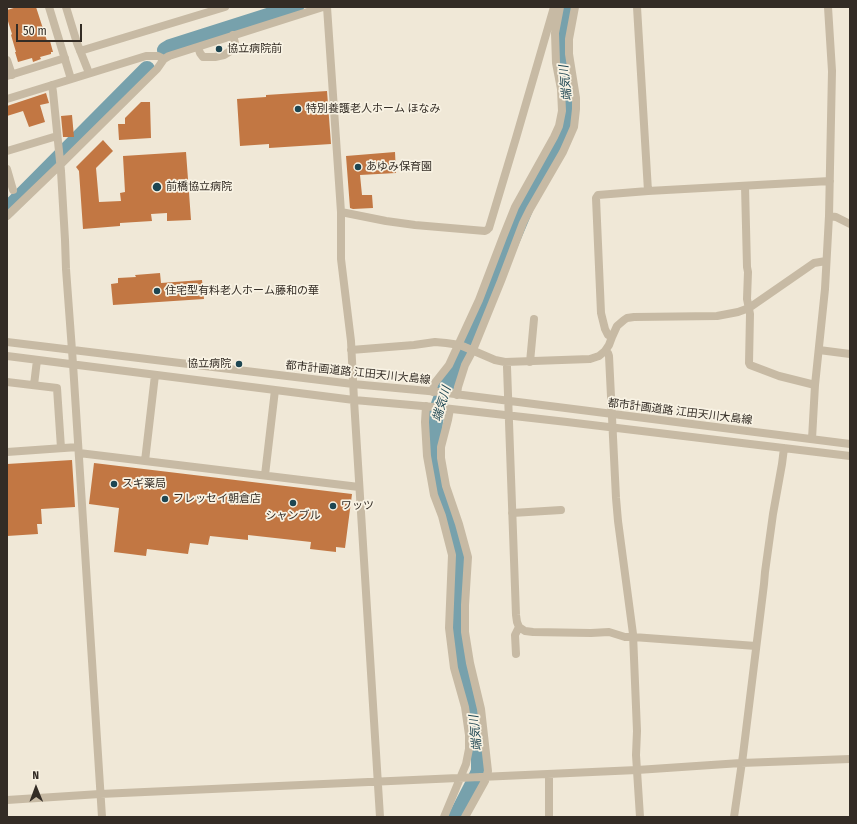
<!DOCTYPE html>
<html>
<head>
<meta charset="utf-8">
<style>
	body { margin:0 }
	#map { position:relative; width:857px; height:824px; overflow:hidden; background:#f0e8d7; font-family:"Fira Sans Condensed",sans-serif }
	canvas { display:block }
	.frame { position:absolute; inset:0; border:8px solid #332c25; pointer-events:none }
	.north { position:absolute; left:16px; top:768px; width:40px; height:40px; -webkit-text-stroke:3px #f8f2e3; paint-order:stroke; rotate:359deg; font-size:11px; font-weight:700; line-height:16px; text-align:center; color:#332c25 }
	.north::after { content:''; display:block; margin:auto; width:14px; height:18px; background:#332c25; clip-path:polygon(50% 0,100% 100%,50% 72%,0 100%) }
	.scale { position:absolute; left:16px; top:24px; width:66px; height:18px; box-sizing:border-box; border:2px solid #332c25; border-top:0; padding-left:5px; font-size:12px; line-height:14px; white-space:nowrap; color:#332c25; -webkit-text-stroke:3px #f8f2e3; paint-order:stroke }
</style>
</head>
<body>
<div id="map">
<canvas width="857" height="824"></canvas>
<div class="frame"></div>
<div class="north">N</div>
<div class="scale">50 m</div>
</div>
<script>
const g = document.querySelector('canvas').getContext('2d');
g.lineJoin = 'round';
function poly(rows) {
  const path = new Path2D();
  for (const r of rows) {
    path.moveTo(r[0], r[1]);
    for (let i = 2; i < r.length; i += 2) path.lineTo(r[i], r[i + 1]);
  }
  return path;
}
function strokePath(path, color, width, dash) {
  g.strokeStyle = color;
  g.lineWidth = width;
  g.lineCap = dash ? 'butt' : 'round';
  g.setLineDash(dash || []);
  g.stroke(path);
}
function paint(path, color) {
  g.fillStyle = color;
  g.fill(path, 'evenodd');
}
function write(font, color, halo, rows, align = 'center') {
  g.font = font + ' "Fira Sans Condensed","Noto Sans JP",sans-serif';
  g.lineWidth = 3.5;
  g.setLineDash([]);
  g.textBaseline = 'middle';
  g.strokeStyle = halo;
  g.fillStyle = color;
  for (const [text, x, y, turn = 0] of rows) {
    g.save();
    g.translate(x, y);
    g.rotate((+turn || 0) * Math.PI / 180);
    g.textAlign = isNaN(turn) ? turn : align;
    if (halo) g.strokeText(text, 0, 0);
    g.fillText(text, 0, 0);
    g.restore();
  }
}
strokePath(poly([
	[165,50,170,47,296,7],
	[7,210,147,69],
	[456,817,473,784,479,771,479,746,478,732,474,707,463,669,458,640,457,615,460,565,459,552,453,529,440,492,436,475,433,443,435,422,438,407,443,393,488,296,528,202,558,145,569,115,569,100,562,49,563,28,567,7]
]), '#77a1ac', 16);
paint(poly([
	[17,7,36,7,47,41,50,41,53,52,51,52,51,54,40,57,41,59,33,62,32,58,18,62,15,52,16,52,11,35,12,34,7,18,7,10],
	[327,91,331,144,269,148,269,144,240,146,237,99,266,97,266,95],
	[46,93,49,103,40,105,45,122,29,127,23,111,7,116,7,106],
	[141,102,150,102,151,138,119,140,118,124,125,124,125,118],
	[72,115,74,137,63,137,61,116],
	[103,140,113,151,96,168,99,202,121,201,120,193,125,192,123,156,186,152,191,220,167,221,167,213,151,214,152,221,120,223,120,226,83,229,79,171,76,167],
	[395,152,396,173,360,175,362,195,372,195,373,208,353,209,350,208,346,156],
	[160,273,161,283,202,280,204,299,113,305,111,284,118,283,118,278,136,277,135,275],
	[72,460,75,507,41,509,42,524,37,524,38,534,7,536,7,464],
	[94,463,352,494,345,548,336,547,336,552,310,549,311,542,248,535,248,540,210,536,208,545,190,543,188,554,147,549,146,556,114,552,119,508,89,504]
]), '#c27743');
strokePath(poly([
	[49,7,71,79],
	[66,7,77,43,89,73],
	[327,7,341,212,341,259,351,341,354,400,380,817],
	[637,7,648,191],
	[198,47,200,53,203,57,215,57,224,55,232,50,235,45,235,43,233,35],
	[80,51,225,7],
	[7,60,12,75],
	[7,76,65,58],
	[52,85,53,92,61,171,65,240,66,269,73,364,102,817],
	[7,99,146,56,158,56,164,59],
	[7,151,57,136],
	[7,169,13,190],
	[745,186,747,267,748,272,747,299,750,314,749,363,750,365,779,376,815,385],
	[341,212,386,221,415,225,485,231,487,230,489,228,516,138,554,7],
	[7,216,60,165,157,69,164,59,169,56,323,7],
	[829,216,836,217,850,224],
	[612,337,608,335,605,329,601,313,596,198,598,195,648,191,830,181],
	[7,342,353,384,439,392,850,444],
	[351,350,414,345,435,342,446,343,460,345,495,360,505,362,590,359,599,356,605,351,609,345,612,337,617,326,624,320,627,318,634,317,717,316,738,312,749,308,814,263,826,261],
	[819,350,850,354],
	[605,351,608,353,609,356,616,498,618,521,633,634,637,731,636,755,640,817],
	[7,356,354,400,434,407,567,422,850,456],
	[507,362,507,367,516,615,517,622,519,627,525,631,533,632,591,633,609,632,625,637,633,637,756,646],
	[530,362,534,319],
	[7,382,57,388,61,448],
	[34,385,37,360],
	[433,392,434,384,449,365,479,300,503,237,515,207,554,137,559,126,562,111,561,89,556,63,555,33,560,7],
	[457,395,458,387,465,365,473,350,501,281,523,223,530,209,563,152,574,127,576,109,576,98,569,54,569,39,575,7],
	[426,406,425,422,427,456,431,478,434,495,442,516,452,555,449,628,454,668,465,707,469,735,469,749,466,764,444,817],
	[450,409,448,420,441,447,441,458,446,486,459,524,468,557,465,605,465,632,470,663,481,709,488,771,485,781,465,817],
	[812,439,815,385,825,289,829,216,832,71,828,7],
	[7,452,78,447],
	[79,453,359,487],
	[145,461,155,375],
	[265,475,275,390],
	[512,513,561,510],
	[516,654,515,635,519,627],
	[549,774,549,817],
	[7,800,100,794,637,770,741,763,850,759],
	[734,817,743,755,764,584,765,572,773,514,782,464,784,448]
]), '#c7baa4', 8);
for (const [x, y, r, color] of [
	[219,49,4,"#1d4652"],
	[298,109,4,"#1d4652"],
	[358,167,4,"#1d4652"],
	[157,187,5,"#1d4652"],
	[157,291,4,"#1d4652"],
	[239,364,4,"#1d4652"],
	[114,484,4,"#1d4652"],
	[165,499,4,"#1d4652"],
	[293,503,4,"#1d4652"],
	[333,506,4,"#1d4652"]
]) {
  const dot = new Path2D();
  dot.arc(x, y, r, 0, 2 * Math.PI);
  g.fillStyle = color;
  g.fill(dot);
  strokePath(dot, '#f8f2e3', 1.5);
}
write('11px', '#332c25', '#f8f2e3', [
	["協立病院前",227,49],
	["特別養護老人ホーム ほなみ",306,109],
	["あゆみ保育園",366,167],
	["前橋協立病院",166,187],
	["住宅型有料老人ホーム藤和の華",165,291],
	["協立病院",231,364,"right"],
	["スギ薬局",122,484],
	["フレッセイ朝倉店",173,499],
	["ワッツ",341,506],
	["シャンブル",293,516,"center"]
], 'left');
write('11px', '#332c25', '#f8f2e3', [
	["都市計画道路 江田天川大島線",358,373,6],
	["都市計画道路 江田天川大島線",680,412,7]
]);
write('italic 12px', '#1d4652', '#f8f2e3', [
	["端気川",566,83,-96],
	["端気川",442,404,-73],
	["端気川",476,733,-96]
]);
</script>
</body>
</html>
